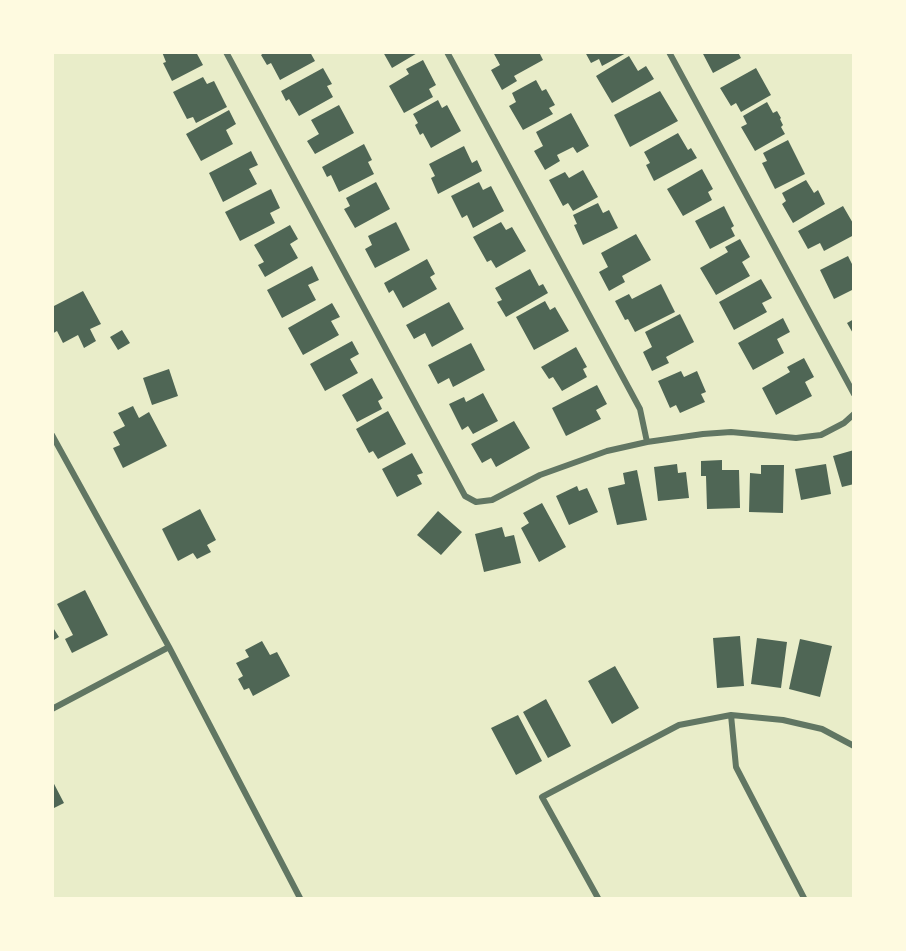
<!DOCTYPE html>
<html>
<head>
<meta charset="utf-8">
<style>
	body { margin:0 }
	#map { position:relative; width:906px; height:951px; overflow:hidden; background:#e9edc9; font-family:"Public Sans",sans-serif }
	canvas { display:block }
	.frame { position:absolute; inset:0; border:54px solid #fefae0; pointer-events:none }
</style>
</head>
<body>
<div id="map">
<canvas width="906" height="951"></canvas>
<div class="frame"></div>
</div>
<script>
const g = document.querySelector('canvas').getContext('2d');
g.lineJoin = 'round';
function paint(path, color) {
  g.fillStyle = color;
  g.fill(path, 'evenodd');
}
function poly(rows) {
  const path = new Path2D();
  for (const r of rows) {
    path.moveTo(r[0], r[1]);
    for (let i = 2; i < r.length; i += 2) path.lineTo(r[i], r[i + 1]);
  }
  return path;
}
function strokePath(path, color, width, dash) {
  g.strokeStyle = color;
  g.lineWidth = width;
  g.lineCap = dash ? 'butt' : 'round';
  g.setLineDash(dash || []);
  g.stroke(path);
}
paint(poly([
	[162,52,196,52,203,65,172,81,163,63,166,62],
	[265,52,310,52,315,61,280,80,271,63,267,65,261,55],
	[383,52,419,52,392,68],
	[493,52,539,52,543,60,514,76,517,81,502,90,491,70,500,65],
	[585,52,628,52,602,66,599,59,591,63],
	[702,52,738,52,741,58,713,73],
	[629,56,638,71,646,66,654,79,612,103,596,76],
	[423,60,436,85,429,89,433,97,404,113,389,86,409,74,406,69],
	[323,68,332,84,327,86,333,97,299,116,289,99,286,101,281,91],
	[756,68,771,95,741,112,736,103,731,106,720,88],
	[203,77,207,84,214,81,227,107,196,123,193,117,187,119,173,92],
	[536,80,542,91,546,89,555,105,549,108,553,114,523,130,509,106,516,102,512,93],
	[660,91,678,121,630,147,614,115],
	[438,100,442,108,447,105,461,131,431,148,423,133,420,135,415,125,418,123,413,114],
	[767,102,773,113,777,111,781,118,780,119,783,125,781,127,785,134,755,151,741,127,747,124,743,116],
	[339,105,354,133,315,154,307,141,319,134,311,120],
	[229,110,236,124,226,130,233,144,201,161,186,134],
	[571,113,589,146,577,153,573,147,557,155,560,161,545,170,534,151,543,146,536,132],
	[678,133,688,150,691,148,697,158,654,181,646,165,650,163,644,152],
	[788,140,805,174,775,189,762,163,767,161,763,153],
	[364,144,372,160,368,162,374,174,339,192,331,175,327,177,322,167],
	[464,146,472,163,477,160,482,171,438,194,431,178,435,176,429,164],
	[251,151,258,165,249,169,257,184,223,202,209,173],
	[702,169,713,189,708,192,712,200,683,216,667,189],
	[583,170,598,197,573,211,568,203,563,206,549,180,565,172,569,178],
	[806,180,814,193,818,190,825,204,793,223,782,204,786,201,782,193],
	[376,182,390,209,355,228,344,209,350,206,346,198],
	[479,182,483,190,491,186,504,211,473,228,467,215,462,218,451,196],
	[271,189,280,208,270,213,275,223,240,241,225,212],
	[598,203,603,213,609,210,618,228,583,245,574,225,577,224,573,215],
	[724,206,734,226,731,228,735,236,710,249,695,221],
	[843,206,854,225,854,235,824,251,820,243,808,249,798,231],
	[396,222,410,250,375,268,365,249,372,245,368,236],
	[501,222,506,230,512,227,526,251,496,268,491,260,487,262,473,237],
	[290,225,298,239,290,244,298,258,265,277,258,265,264,262,254,245],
	[636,234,651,260,622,276,625,282,609,291,599,272,608,267,601,253],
	[740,239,750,257,742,262,750,276,716,295,700,268,728,252,725,247],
	[848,256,854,268,854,289,834,299,820,270],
	[427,259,435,274,430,277,437,289,403,308,393,290,389,293,384,283],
	[312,266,319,280,308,285,316,300,282,318,267,290],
	[530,269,539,286,543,284,548,293,506,317,497,302,502,300,495,288],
	[761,279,772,298,762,303,767,312,734,330,719,302],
	[661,284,675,312,635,332,628,319,625,320,615,301,629,294,632,299],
	[83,291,101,324,90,329,96,341,84,348,78,335,63,343,57,331,52,334,52,307],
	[545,301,550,310,555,307,569,331,534,350,516,317],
	[449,302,464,329,432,347,425,333,414,339,406,325],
	[332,303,340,317,331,321,339,335,303,355,288,328],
	[680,314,694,342,666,357,669,363,652,371,643,352,652,347,645,332],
	[783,318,790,332,777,339,784,353,753,370,738,343],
	[854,319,854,335,847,323],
	[122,330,130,343,118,350,110,337],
	[352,341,359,354,350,359,358,373,325,391,310,364],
	[471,343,485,370,453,387,449,378,438,384,428,365],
	[576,347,587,367,583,369,587,377,562,391,553,377,549,379,541,367],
	[804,358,814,377,805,382,812,396,776,415,762,388,790,372,787,367],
	[169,369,178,396,152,405,143,378],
	[681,371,684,377,697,371,706,392,701,394,705,402,680,413,676,405,670,408,658,381],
	[372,378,383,398,378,401,382,409,357,422,342,395],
	[597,385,607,404,596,410,601,419,566,436,552,408],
	[483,393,498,421,473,434,468,426,462,430,449,404,464,397,466,402],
	[133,406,139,418,149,412,167,446,123,468,113,448,120,445,113,432,125,426,118,413],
	[388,411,406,444,378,459,373,451,369,453,356,429],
	[514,421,530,448,496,467,491,458,482,463,471,444],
	[854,450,854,484,842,487,833,456],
	[412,453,423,473,417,475,422,484,397,497,382,469],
	[722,460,722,470,739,470,740,508,707,509,706,476,701,476,701,461],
	[677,464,678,473,686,472,689,498,658,501,654,467],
	[826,464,831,494,801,500,795,469],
	[761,465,784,465,783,513,749,512,750,473,761,474],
	[637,470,647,520,617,525,608,488,625,484,623,473],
	[577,486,579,491,587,488,598,512,569,525,556,496],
	[542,503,566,547,539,562,521,528,529,523,523,513],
	[200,509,216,540,207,545,211,552,197,559,193,553,178,561,162,529],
	[438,511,462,532,441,555,417,535],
	[502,527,505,537,514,535,521,563,484,572,475,534],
	[85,590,108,635,72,653,65,639,73,635,57,604],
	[52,626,59,637,52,641],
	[740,636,744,686,717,688,713,638],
	[757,638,787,642,781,688,751,684],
	[800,639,832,646,820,697,789,689],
	[262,641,270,655,277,652,290,676,253,696,249,688,244,690,238,679,243,676,236,663,249,657,245,650],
	[615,666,639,708,612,724,588,681],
	[546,699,571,746,548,758,523,712],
	[518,715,542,761,516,775,491,728],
	[52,780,64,803,52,809]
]), '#4f6655');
strokePath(poly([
	[226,52,465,496,476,502,492,500,540,475,607,451,647,442,703,434,731,432,796,438,821,435,844,423,854,414],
	[447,52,640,409,647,442],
	[669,52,854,394],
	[52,435,169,647,300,898],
	[52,709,169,647],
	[731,715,736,767,804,898],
	[598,898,542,797,679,725,731,715,783,720,822,729,854,746]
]), '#617663', 6);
</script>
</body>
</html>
